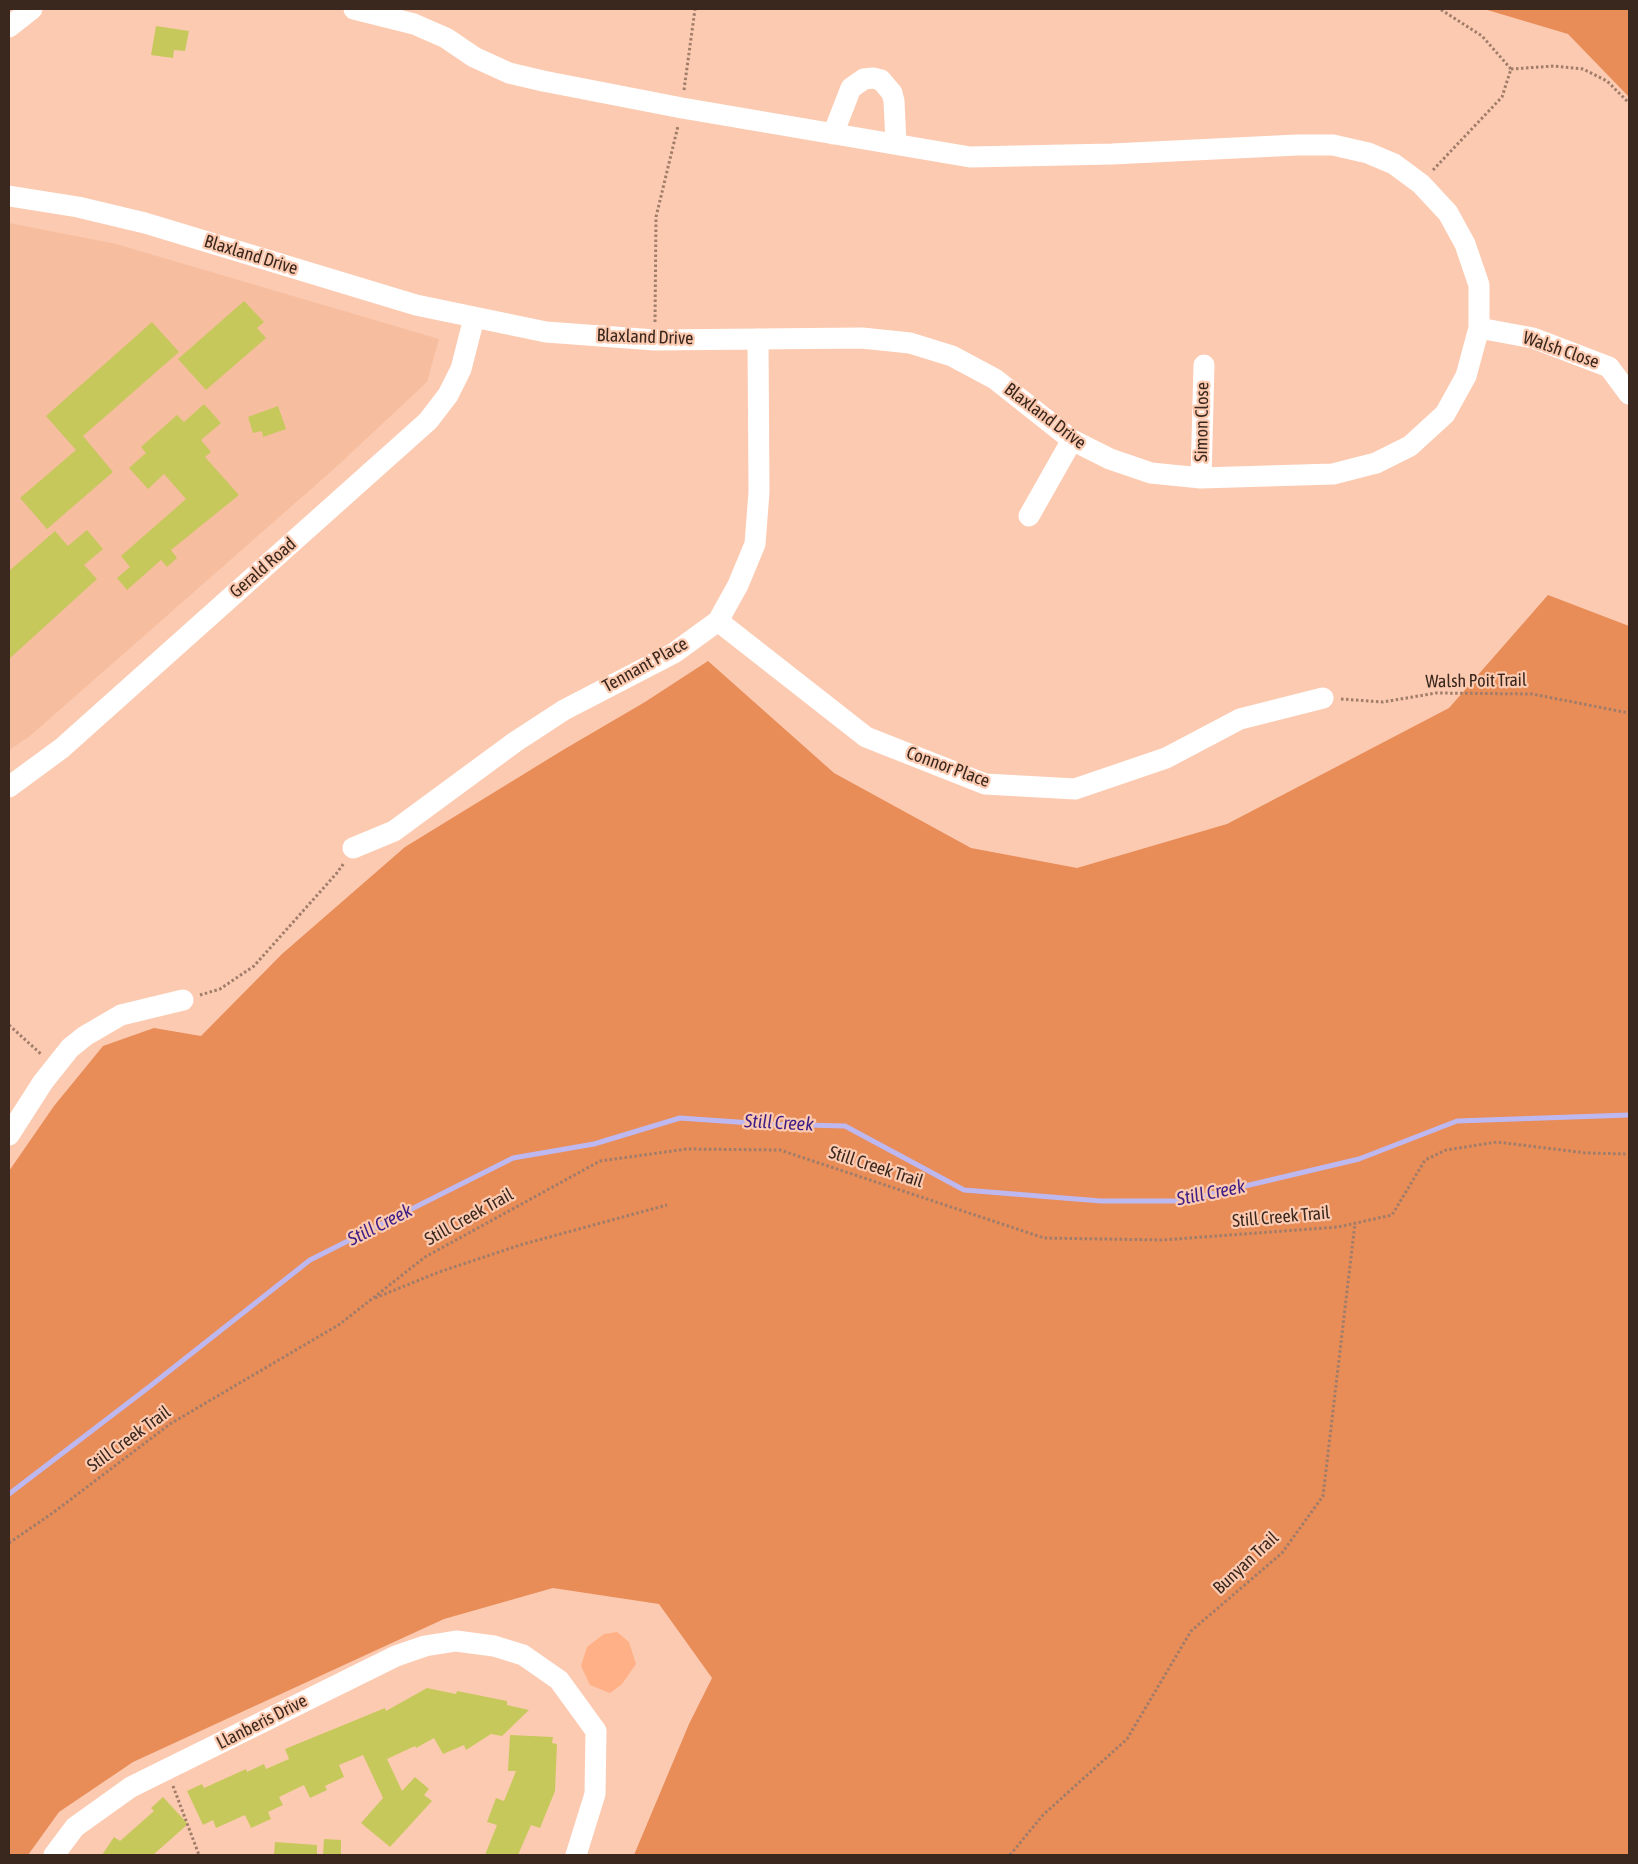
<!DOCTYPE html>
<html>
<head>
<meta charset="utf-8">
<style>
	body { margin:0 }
	#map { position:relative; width:1638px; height:1864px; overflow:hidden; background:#fccab0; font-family:"Asap Condensed",sans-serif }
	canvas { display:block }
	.frame { position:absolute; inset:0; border:10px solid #3a271d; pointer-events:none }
</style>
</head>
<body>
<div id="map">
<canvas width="1638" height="1864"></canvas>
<div class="frame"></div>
</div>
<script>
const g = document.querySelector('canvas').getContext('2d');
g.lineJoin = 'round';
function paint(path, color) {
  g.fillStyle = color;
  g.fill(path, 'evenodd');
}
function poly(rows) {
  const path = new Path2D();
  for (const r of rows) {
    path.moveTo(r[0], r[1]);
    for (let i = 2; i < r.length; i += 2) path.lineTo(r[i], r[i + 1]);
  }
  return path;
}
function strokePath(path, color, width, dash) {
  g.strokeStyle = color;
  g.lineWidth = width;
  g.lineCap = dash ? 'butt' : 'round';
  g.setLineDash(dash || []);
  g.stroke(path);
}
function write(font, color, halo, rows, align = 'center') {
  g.font = font + ' "Asap Condensed",sans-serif';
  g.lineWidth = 4.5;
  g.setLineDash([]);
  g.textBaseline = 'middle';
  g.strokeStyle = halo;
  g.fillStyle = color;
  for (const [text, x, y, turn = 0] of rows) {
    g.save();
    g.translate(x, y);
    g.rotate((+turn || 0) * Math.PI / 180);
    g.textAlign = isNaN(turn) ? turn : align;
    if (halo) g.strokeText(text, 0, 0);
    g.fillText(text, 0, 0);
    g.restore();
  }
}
paint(poly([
	[9,223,116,244,439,339,427,382,335,468,30,736,9,750]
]), '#f6bd9f');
paint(poly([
	[617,1632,629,1642,636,1664,622,1684,610,1693,590,1685,581,1666,587,1647,604,1634]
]), '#ffb086');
paint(poly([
	[1484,9,1629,9,1629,97,1568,34],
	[1548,595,1629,626,1629,1855,634,1855,689,1724,712,1678,659,1604,553,1588,444,1619,133,1762,59,1812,28,1855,9,1855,9,1171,54,1106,103,1046,154,1028,201,1036,282,954,405,847,563,750,645,702,708,661,834,773,971,848,1077,868,1227,824,1449,708]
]), '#e88c58');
strokePath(poly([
	[9,1494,149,1387,310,1260,513,1158,594,1144,680,1118,766,1124,845,1126,964,1190,1101,1201,1182,1201,1359,1159,1457,1121,1629,1115]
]), '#beb8f0', 5);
paint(poly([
	[156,26,189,31,185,51,174,50,173,58,151,55],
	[244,301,264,322,257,328,266,338,206,390,178,359],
	[152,322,179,352,83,436,113,472,47,529,20,498,76,450,46,416],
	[204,404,221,423,201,440,211,452,205,457,239,495,171,550,177,558,167,567,161,560,127,590,117,578,130,567,121,556,186,499,164,474,148,489,129,468,146,453,141,447,177,415,184,422],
	[278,406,286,429,263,437,262,431,253,433,248,417],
	[87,530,103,549,84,565,97,579,9,659,9,571,55,531,68,546],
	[427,1688,456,1694,457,1691,507,1701,507,1705,529,1710,502,1736,491,1734,466,1750,464,1745,443,1754,434,1738,416,1748,415,1746,387,1759,402,1791,415,1777,429,1789,424,1795,432,1801,390,1847,361,1823,383,1798,363,1755,339,1765,344,1777,325,1786,327,1790,310,1798,304,1785,279,1797,283,1805,268,1812,271,1819,251,1828,245,1815,216,1828,213,1820,203,1825,187,1791,202,1784,204,1788,246,1769,247,1772,264,1764,266,1769,289,1759,285,1749,385,1708,386,1711],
	[510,1735,553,1737,552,1743,557,1744,555,1791,540,1828,531,1825,518,1855,485,1855,497,1825,487,1822,496,1798,504,1801,516,1771,508,1771],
	[163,1797,188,1824,153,1855,102,1855,114,1837,120,1841,154,1811,151,1808],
	[324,1839,341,1840,341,1855,323,1855],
	[275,1842,317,1845,317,1855,274,1855]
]), '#c7c85c');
strokePath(poly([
	[1511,69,1554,66,1583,69,1607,81,1629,103],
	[684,90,695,9],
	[1433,170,1502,97,1511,69,1482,36,1440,9],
	[655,322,656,217,678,126],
	[1341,699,1383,702,1436,693,1532,694,1629,713],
	[200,995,220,989,254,966,336,874,344,863],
	[9,1025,42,1055],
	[375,1298,439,1272,520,1245,667,1205],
	[9,1543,54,1512,170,1424,340,1324,425,1257,600,1161,687,1149,780,1150,1044,1238,1162,1240,1338,1227,1392,1215,1425,1160,1446,1150,1497,1142,1586,1153,1629,1154],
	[173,1786,199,1855],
	[1010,1855,1043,1815,1127,1739,1191,1631,1282,1553,1323,1496,1355,1223]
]), '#a07d6a', 3, [2.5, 2.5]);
strokePath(poly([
	[9,27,32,9],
	[833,134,851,88,864,79,873,78,881,80,892,93,894,101,896,143],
	[9,196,78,207,145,223,416,305,546,332,655,340,862,338,910,343,952,356,995,379,1072,440,1110,459,1151,473,1201,478,1333,474,1376,463,1410,446,1445,414,1466,376,1479,328,1479,285,1465,244,1448,213,1421,184,1394,164,1368,153,1333,145,1297,145,1112,154,970,157,682,108,543,81,509,73,474,57,446,38,414,24,354,9],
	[1479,328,1533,338,1609,367,1629,394],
	[1201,478,1204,365],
	[1029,516,1072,440],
	[718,621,866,737,985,784,1075,789,1166,758,1240,719,1323,698],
	[9,787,62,748,428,421,448,395,461,369,474,318],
	[353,848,394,831,515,742,564,710,674,653,718,621,738,585,755,544,759,492,758,339],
	[9,1135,43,1082,70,1048,85,1036,121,1015,183,1000],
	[54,1855,75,1827,131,1787,396,1656,425,1646,456,1641,494,1646,523,1655,559,1680,596,1731,595,1794,576,1855]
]), '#fff', 21);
write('18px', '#3a271d', '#fccab0', [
	["Blaxland Drive",251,255,17],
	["Blaxland Drive",645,337,2],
	["Walsh Close",1561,350,19],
	["Blaxland Drive",1045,416,37],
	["Simon Close",1202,422,-89],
	["Gerald Road",263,568,-41],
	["Tennant Place",645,665,-29],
	["Walsh Poit Trail",1476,681,-1],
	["Connor Place",948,767,20],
	["Still Creek Trail",876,1167,18],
	["Still Creek Trail",469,1217,-29],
	["Still Creek Trail",1281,1217,-5],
	["Still Creek Trail",129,1439,-36],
	["Bunyan Trail",1246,1563,-43],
	["Llanberis Drive",262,1722,-27]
]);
write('italic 19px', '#3e1e86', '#fccab0', [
	["Still Creek",779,1123,3],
	["Still Creek",1211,1193,-11],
	["Still Creek",380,1225,-27]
]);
</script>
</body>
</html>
